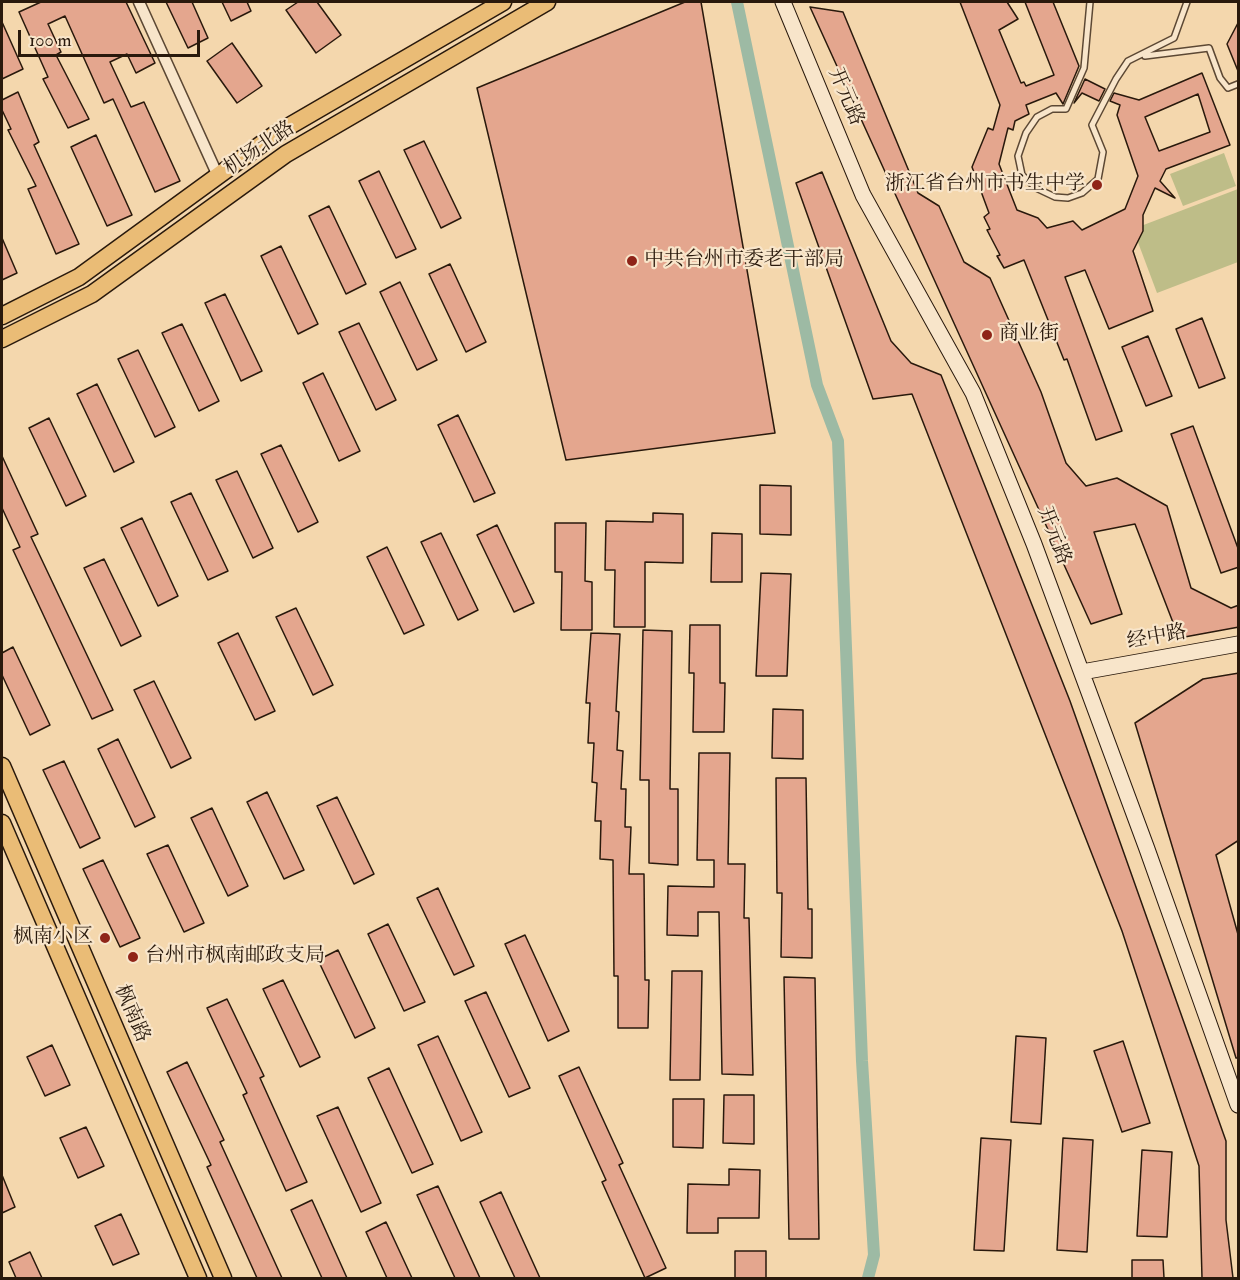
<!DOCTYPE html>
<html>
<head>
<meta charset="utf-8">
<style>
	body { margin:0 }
	#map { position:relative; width:1240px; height:1280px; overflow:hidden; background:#f4d7ad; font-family:"IM FELL Double Pica",serif }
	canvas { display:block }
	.frame { position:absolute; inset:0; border:3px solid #29190c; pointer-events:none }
	.scale { position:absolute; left:18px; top:30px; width:182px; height:27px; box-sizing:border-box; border:3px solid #29190c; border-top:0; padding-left:8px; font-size:18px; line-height:21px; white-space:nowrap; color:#29190c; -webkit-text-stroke:4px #f8e5ca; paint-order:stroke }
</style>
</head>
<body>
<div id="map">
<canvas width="1240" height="1280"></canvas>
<div class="frame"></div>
<div class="scale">100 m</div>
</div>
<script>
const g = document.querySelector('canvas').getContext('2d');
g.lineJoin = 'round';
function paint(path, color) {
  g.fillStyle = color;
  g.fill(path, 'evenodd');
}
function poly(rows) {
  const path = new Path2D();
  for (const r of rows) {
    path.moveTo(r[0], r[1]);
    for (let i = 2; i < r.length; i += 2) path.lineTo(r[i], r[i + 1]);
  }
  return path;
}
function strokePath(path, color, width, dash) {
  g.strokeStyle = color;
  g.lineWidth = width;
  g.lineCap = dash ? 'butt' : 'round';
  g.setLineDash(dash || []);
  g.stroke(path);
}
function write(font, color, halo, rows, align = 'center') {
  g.font = font + ' "IM FELL Double Pica","Noto Serif SC",serif';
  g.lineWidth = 4.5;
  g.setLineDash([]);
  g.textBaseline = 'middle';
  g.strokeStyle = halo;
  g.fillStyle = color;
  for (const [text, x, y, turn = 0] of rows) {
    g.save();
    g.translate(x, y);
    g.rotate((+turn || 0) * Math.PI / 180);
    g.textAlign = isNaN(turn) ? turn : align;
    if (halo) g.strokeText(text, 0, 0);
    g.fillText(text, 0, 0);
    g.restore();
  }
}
paint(poly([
	[1224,153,1236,186,1183,206,1170,174],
	[1238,189,1238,262,1157,293,1133,229]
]), '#bebd88');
strokePath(poly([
	[737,2,817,385,838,441,862,1061,874,1255,868,1278]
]), '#9dbaa4', 12);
const building = poly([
	[41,2,126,2,155,63,136,73,127,54,110,62,131,107,144,102,180,181,155,192,113,99,104,103,65,16,48,24,61,52,56,55,89,119,68,128,43,79,48,77,19,12,41,2],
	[166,2,192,2,208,38,188,48,166,2],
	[222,2,247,2,251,11,231,21,222,2],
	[298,2,317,2,341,35,316,53,286,10,298,2],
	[685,2,701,2,775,433,566,460,477,88,685,2],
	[960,2,1007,2,1018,19,999,30,1021,83,1024,82,1026,86,1054,75,1025,2,1053,2,1079,66,1063,104,1056,93,1026,105,1029,114,1015,121,1013,130,1008,128,999,164,1017,210,1038,218,1047,228,1073,221,1082,230,1125,209,1138,176,1117,115,1120,105,1110,101,1114,93,1139,100,1202,73,1230,145,1166,169,1160,181,1175,198,1155,188,1143,215,1143,231,1133,251,1153,311,1109,329,1085,270,1065,277,1122,431,1096,440,1067,359,1064,360,1024,260,1004,268,997,256,1000,255,987,230,990,229,984,217,989,213,972,167,988,128,993,130,1000,105,960,2],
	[1198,94,1210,132,1159,151,1145,117,1198,94],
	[810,7,843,12,918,193,939,206,964,262,990,278,1041,392,1066,463,1086,486,1117,478,1167,506,1191,588,1231,608,1239,605,1239,627,1179,638,1135,524,1094,532,1122,614,1091,624,810,7],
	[1239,21,1239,71,1238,71,1227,44,1239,21],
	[2,22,23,69,2,79,2,22],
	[232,43,262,86,237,103,207,61,232,43],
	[1085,79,1105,89,1099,101,1082,93,1074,103,1085,79],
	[18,92,39,142,34,145,79,244,56,254,28,189,36,186,8,130,11,129,2,110,2,100,18,92],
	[96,135,132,215,107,226,71,147,96,135],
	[424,141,461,218,441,228,404,150,424,141],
	[379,171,416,249,396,258,359,181,379,171],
	[822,172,891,341,911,363,941,375,1070,701,1226,1141,1226,1220,1233,1278,1202,1278,1199,1166,1122,931,912,394,873,399,796,183,822,172],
	[329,206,366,284,346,294,309,216,329,206],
	[2,238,17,273,2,280,2,238],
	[281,246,318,324,298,334,261,256,281,246],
	[450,264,486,342,466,352,429,274,450,264],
	[400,282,437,360,417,370,380,292,400,282],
	[225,294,262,371,241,381,205,303,225,294],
	[1202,318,1225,378,1199,388,1176,329,1202,318],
	[359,323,396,400,376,410,339,332,359,323],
	[182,324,219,401,199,411,162,333,182,324],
	[1148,336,1172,396,1146,406,1122,347,1148,336],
	[138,350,175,427,155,437,118,359,138,350],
	[323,373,360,451,339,461,303,383,323,373],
	[97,384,134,462,114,472,77,394,97,384],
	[458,415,495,493,474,502,438,425,458,415],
	[49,418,86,496,66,506,29,428,49,418],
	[1193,426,1239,551,1239,567,1221,573,1171,434,1193,426],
	[281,445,318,522,298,532,261,454,281,445],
	[2,456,38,534,31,537,113,710,92,719,13,550,20,547,2,508,2,456],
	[237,471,273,548,253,558,216,480,237,471],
	[760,485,791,486,791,535,760,534,760,485],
	[191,493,228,571,208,580,171,502,191,493],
	[653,513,683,514,683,563,645,562,645,627,614,627,615,570,605,570,606,521,653,522,653,513],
	[142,518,178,596,158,606,121,528,142,518],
	[555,523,586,523,585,581,592,582,592,630,561,630,562,572,555,572,555,523],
	[497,525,534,603,514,612,477,535,497,525],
	[441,533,478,610,458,620,421,542,441,533],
	[712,533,742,534,742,582,711,582,712,533],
	[387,547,424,625,404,634,367,557,387,547],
	[104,559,141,636,121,646,84,568,104,559],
	[761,573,791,574,787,676,756,676,761,573],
	[296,608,333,685,313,695,276,617,296,608],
	[690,625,720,625,720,683,725,683,724,732,693,732,694,673,689,673,690,625],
	[643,630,672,631,670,789,678,789,678,865,649,863,649,780,640,780,643,630],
	[238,633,275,711,255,720,218,643,238,633],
	[591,633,620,634,616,711,619,712,617,750,623,751,621,789,626,789,625,827,631,827,629,874,644,874,645,980,649,980,648,1028,618,1028,618,976,614,976,613,860,600,859,601,821,595,821,597,783,592,782,594,743,588,743,590,703,586,703,591,633],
	[13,647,50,725,30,735,2,675,2,653,13,647],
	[1239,673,1239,840,1216,855,1239,938,1239,1058,1236,1058,1135,723,1203,679,1239,673],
	[154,681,191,758,171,768,134,690,154,681],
	[773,709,803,710,803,759,772,758,773,709],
	[118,739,155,817,135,827,98,749,118,739],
	[699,753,730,753,728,864,745,864,744,918,749,918,753,1075,722,1074,719,912,698,912,698,936,667,935,668,886,714,887,714,860,697,860,699,753],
	[64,761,100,838,80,848,43,770,64,761],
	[776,778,806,778,808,909,812,909,812,958,781,957,782,893,777,893,776,778],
	[267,792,304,870,284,879,247,802,267,792],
	[337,797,374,874,354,884,317,806,337,797],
	[212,808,248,886,228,896,191,818,212,808],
	[168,845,204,923,184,932,147,854,168,845],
	[103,860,140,938,120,947,83,869,103,860],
	[438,888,474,966,454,975,417,898,438,888],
	[388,924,425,1002,404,1011,368,934,388,924],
	[525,935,569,1031,548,1041,505,944,525,935],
	[338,950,375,1028,355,1038,318,960,338,950],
	[672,971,702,971,700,1080,670,1080,672,971],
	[784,977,815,978,819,1239,789,1239,784,977],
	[283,980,320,1057,300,1067,263,989,283,980],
	[486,992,530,1088,509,1097,465,1001,486,992],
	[227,999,264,1076,260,1078,307,1182,286,1191,243,1095,247,1093,207,1008,227,999],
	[438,1036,482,1132,461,1141,418,1045,438,1036],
	[1016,1036,1046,1038,1041,1124,1011,1122,1016,1036],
	[1123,1041,1150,1123,1122,1132,1094,1051,1123,1041],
	[52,1045,70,1085,45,1096,27,1057,52,1045],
	[187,1062,224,1140,220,1142,282,1278,257,1278,207,1167,211,1165,167,1072,187,1062],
	[579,1067,623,1163,619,1165,666,1268,645,1278,602,1182,606,1180,559,1076,579,1067],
	[389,1068,433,1164,412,1173,368,1078,389,1068],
	[724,1095,754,1095,754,1144,723,1143,724,1095],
	[673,1099,704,1099,703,1148,673,1147,673,1099],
	[338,1107,381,1203,361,1212,317,1116,338,1107],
	[86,1127,104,1166,78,1178,60,1138,86,1127],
	[981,1138,1011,1140,1004,1251,974,1250,981,1138],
	[1063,1138,1093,1140,1087,1252,1057,1250,1063,1138],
	[1142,1150,1172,1152,1167,1237,1137,1236,1142,1150],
	[729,1169,760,1170,759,1218,718,1218,718,1233,687,1233,688,1184,729,1185,729,1169],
	[2,1175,15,1207,2,1213,2,1175],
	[438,1186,480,1278,455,1278,417,1195,438,1186],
	[501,1192,540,1278,515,1278,480,1202,501,1192],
	[312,1200,347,1278,322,1278,291,1210,312,1200],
	[121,1214,139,1254,113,1265,95,1226,121,1214],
	[386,1222,412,1278,387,1278,366,1232,386,1222],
	[735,1251,766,1251,766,1278,735,1278,735,1251],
	[30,1252,42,1278,16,1278,9,1262,30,1252],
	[1132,1260,1163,1260,1164,1278,1132,1278,1132,1260]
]);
paint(building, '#e4a68e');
strokePath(building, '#29190c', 1.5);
const lane = poly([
	[1090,2,1084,68,1066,109,1052,109,1037,117,1026,133,1018,156,1022,175,1036,188,1055,197,1068,198,1082,193,1098,179,1103,152,1092,125,1116,79,1128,61,1174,38,1187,2],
	[1145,56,1209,48,1220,78,1228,88,1238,84]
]);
const street = poly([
	[139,2,218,176]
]);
const secondary = poly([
	[783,2,863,195,973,393,1034,544,1147,849,1238,1105],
	[1082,672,1238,644]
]);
const primary = poly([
	[2,316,79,277,274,135,503,2],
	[2,339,92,294,286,154,547,2],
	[2,766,223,1278],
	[2,823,198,1278]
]);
strokePath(lane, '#5c4834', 8);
strokePath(street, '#5c4834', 13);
strokePath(secondary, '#29190c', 17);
strokePath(primary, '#29190c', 19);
strokePath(lane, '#f8e5ca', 5);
strokePath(street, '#f8e5ca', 10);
strokePath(secondary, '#f8e5ca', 15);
strokePath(primary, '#eabc76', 16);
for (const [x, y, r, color] of [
	[1097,185,6,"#8f2418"],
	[632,261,6,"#8f2418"],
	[987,335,6,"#8f2418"],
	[105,938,6,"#8f2418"],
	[133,957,6,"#8f2418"]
]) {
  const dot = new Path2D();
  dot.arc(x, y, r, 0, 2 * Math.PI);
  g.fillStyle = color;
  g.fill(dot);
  strokePath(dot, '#f8e5ca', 2);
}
write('20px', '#29190c', '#f8e5ca', [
	["开元路",845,97,67],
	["机场北路",260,149,-34],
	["开元路",1053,536,69],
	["经中路",1157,638,-10],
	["枫南路",131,1014,67]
]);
write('20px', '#29190c', '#f8e5ca', [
	["浙江省台州市书生中学",1085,185,"right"],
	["中共台州市委老干部局",644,261],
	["商业街",999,335],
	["枫南小区",93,938,"right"],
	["台州市枫南邮政支局",145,957]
], 'left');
</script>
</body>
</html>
